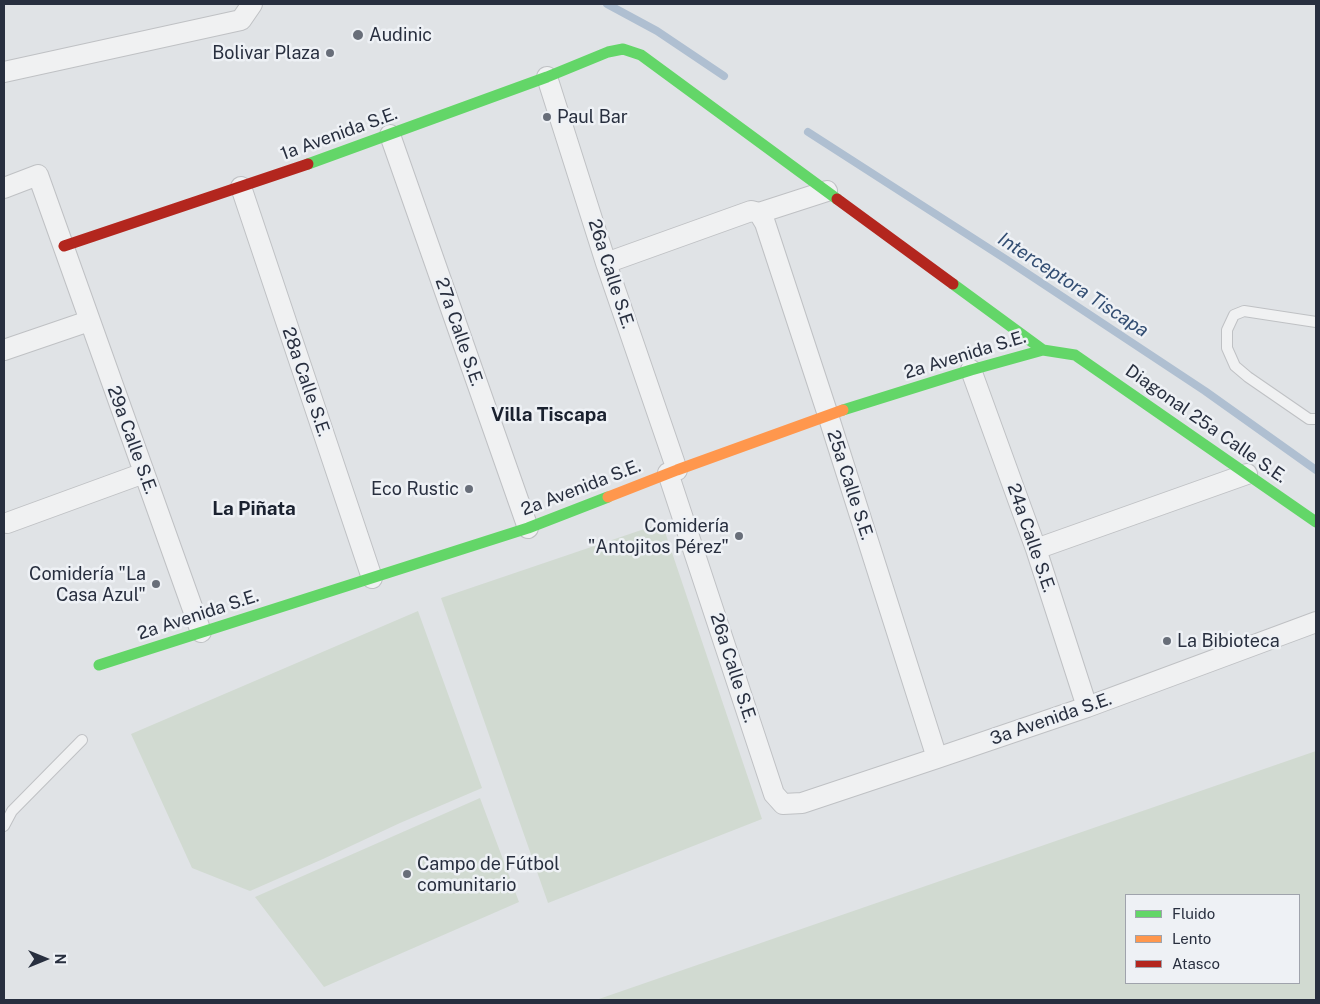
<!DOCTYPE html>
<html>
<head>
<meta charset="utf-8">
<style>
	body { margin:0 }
	#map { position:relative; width:1320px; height:1004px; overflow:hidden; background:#e0e3e6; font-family:"Public Sans",sans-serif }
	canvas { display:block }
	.frame { position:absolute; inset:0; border:5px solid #282f3f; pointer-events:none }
	.legend { position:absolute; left:1125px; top:894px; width:175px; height:90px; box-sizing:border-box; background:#eef1f5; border:1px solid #9fa3ac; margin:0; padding:6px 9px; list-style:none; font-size:15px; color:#282f3f }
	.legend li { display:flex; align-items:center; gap:10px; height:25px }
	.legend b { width:25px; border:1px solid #9fa3ac }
	.north { position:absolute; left:20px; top:934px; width:50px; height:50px; -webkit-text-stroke:4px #eef1f5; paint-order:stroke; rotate:90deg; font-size:14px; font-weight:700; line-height:20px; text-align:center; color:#282f3f }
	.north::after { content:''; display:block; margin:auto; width:18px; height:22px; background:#282f3f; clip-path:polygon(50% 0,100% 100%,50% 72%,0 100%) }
</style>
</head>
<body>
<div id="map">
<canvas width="1320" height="1004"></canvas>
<div class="frame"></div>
<ul class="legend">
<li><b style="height:6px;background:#63d668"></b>Fluido</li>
<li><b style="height:6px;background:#ff974d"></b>Lento</li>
<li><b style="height:6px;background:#b3261e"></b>Atasco</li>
</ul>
<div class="north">N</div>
</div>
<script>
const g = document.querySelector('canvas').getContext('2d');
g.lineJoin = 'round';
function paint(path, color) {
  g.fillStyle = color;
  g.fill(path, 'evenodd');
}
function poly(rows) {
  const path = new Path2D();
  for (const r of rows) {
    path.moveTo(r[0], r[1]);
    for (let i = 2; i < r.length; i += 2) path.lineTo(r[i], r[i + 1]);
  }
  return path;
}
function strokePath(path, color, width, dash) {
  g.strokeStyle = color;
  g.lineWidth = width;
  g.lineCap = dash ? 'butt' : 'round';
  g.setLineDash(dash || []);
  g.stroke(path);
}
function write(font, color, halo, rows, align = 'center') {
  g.font = font + ' "Public Sans",sans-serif';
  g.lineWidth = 5;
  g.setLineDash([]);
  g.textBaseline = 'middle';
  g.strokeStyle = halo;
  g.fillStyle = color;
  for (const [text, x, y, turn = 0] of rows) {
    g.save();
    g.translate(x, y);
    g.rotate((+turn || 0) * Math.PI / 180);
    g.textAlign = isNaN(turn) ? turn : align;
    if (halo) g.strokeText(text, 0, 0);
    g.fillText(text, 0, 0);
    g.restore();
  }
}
paint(poly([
	[662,523,762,819,548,903,441,598],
	[418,611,482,788,400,823,323,859,250,891,192,868,131,734],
	[1316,751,1316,1000,596,1000],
	[1126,895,1299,895,1299,983,1126,983],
	[480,798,519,902,324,987,255,897]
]), '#d1dad1');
strokePath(poly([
	[607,4,657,31,724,76],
	[808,132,1007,260,1205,391,1316,470]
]), '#afbfd1', 8);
const lane = poly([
	[1316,322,1244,311,1234,315,1227,330,1227,348,1235,366,1248,377,1309,419,1316,419],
	[4,826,12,811,82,740]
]);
const street = poly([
	[4,72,241,20,252,4],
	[547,77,606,263,677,470],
	[390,135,528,528],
	[241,187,372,578],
	[4,188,38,175,201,632],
	[759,213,765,223,828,415,937,758],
	[606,263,751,211,759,213,827,191],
	[4,350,89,321],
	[971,370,1036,549,1087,707],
	[668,473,774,794,783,804,802,803,937,758,1087,707,1316,622],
	[7,523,144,473],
	[1036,549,1247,474]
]);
strokePath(lane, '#bfc1c4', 12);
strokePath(street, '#bfc1c4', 22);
strokePath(lane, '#f0f1f2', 10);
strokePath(street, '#f0f1f2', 20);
strokePath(poly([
	[308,164,547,77,608,52,623,49,641,55,837,199],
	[953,284,1043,350],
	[843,410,971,370,1043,350,1075,355,1316,522],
	[99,665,528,528,608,497]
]), '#63d668', 11);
strokePath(poly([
	[608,497,677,470,843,410]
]), '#ff974d', 11);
strokePath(poly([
	[837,199,953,284],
	[64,246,308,164]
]), '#b3261e', 11);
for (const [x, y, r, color] of [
	[358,35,6,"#686e79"],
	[330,53,5,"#686e79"],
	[547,117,5,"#686e79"],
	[469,489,5,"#686e79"],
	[739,536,5,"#686e79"],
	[156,584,5,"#686e79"],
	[1167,641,5,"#686e79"],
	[407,874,5,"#686e79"]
]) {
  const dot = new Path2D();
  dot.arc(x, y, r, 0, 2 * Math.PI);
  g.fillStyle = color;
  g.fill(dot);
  strokePath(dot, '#eef1f5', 2);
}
write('18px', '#282f3f', '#eef1f5', [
	["Audinic",369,35],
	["Bolivar Plaza",320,53,"right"],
	["Paul Bar",557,117],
	["Eco Rustic",459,489,"right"],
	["Comidería",729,526,"right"],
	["\"Antojitos Pérez\"",729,547,"right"],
	["Comidería \"La",146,574,"right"],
	["Casa Azul\"",146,595,"right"],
	["La Bibioteca",1177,641],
	["Campo de Fútbol",417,864],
	["comunitario",417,885]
], 'left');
write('18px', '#282f3f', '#eef1f5', [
	["1a Avenida S.E.",339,134,-20],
	["26a Calle S.E.",611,274,72],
	["27a Calle S.E.",459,332,71],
	["2a Avenida S.E.",965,355,-17],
	["28a Calle S.E.",306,382,71],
	["Diagonal 25a Calle S.E.",1206,424,35],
	["29a Calle S.E.",132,440,70],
	["25a Calle S.E.",850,485,72],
	["2a Avenida S.E.",581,488,-21],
	["24a Calle S.E.",1031,538,71],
	["2a Avenida S.E.",198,615,-18],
	["26a Calle S.E.",733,668,72],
	["3a Avenida S.E.",1051,719,-19]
]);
write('italic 19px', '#324d72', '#eef1f5', [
	["Interceptora Tiscapa",1073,285,33]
]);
write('bold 19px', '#1a212f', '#eef1f5', [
	["Villa Tiscapa",549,415],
	["La Piñata",254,509]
]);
</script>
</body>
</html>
